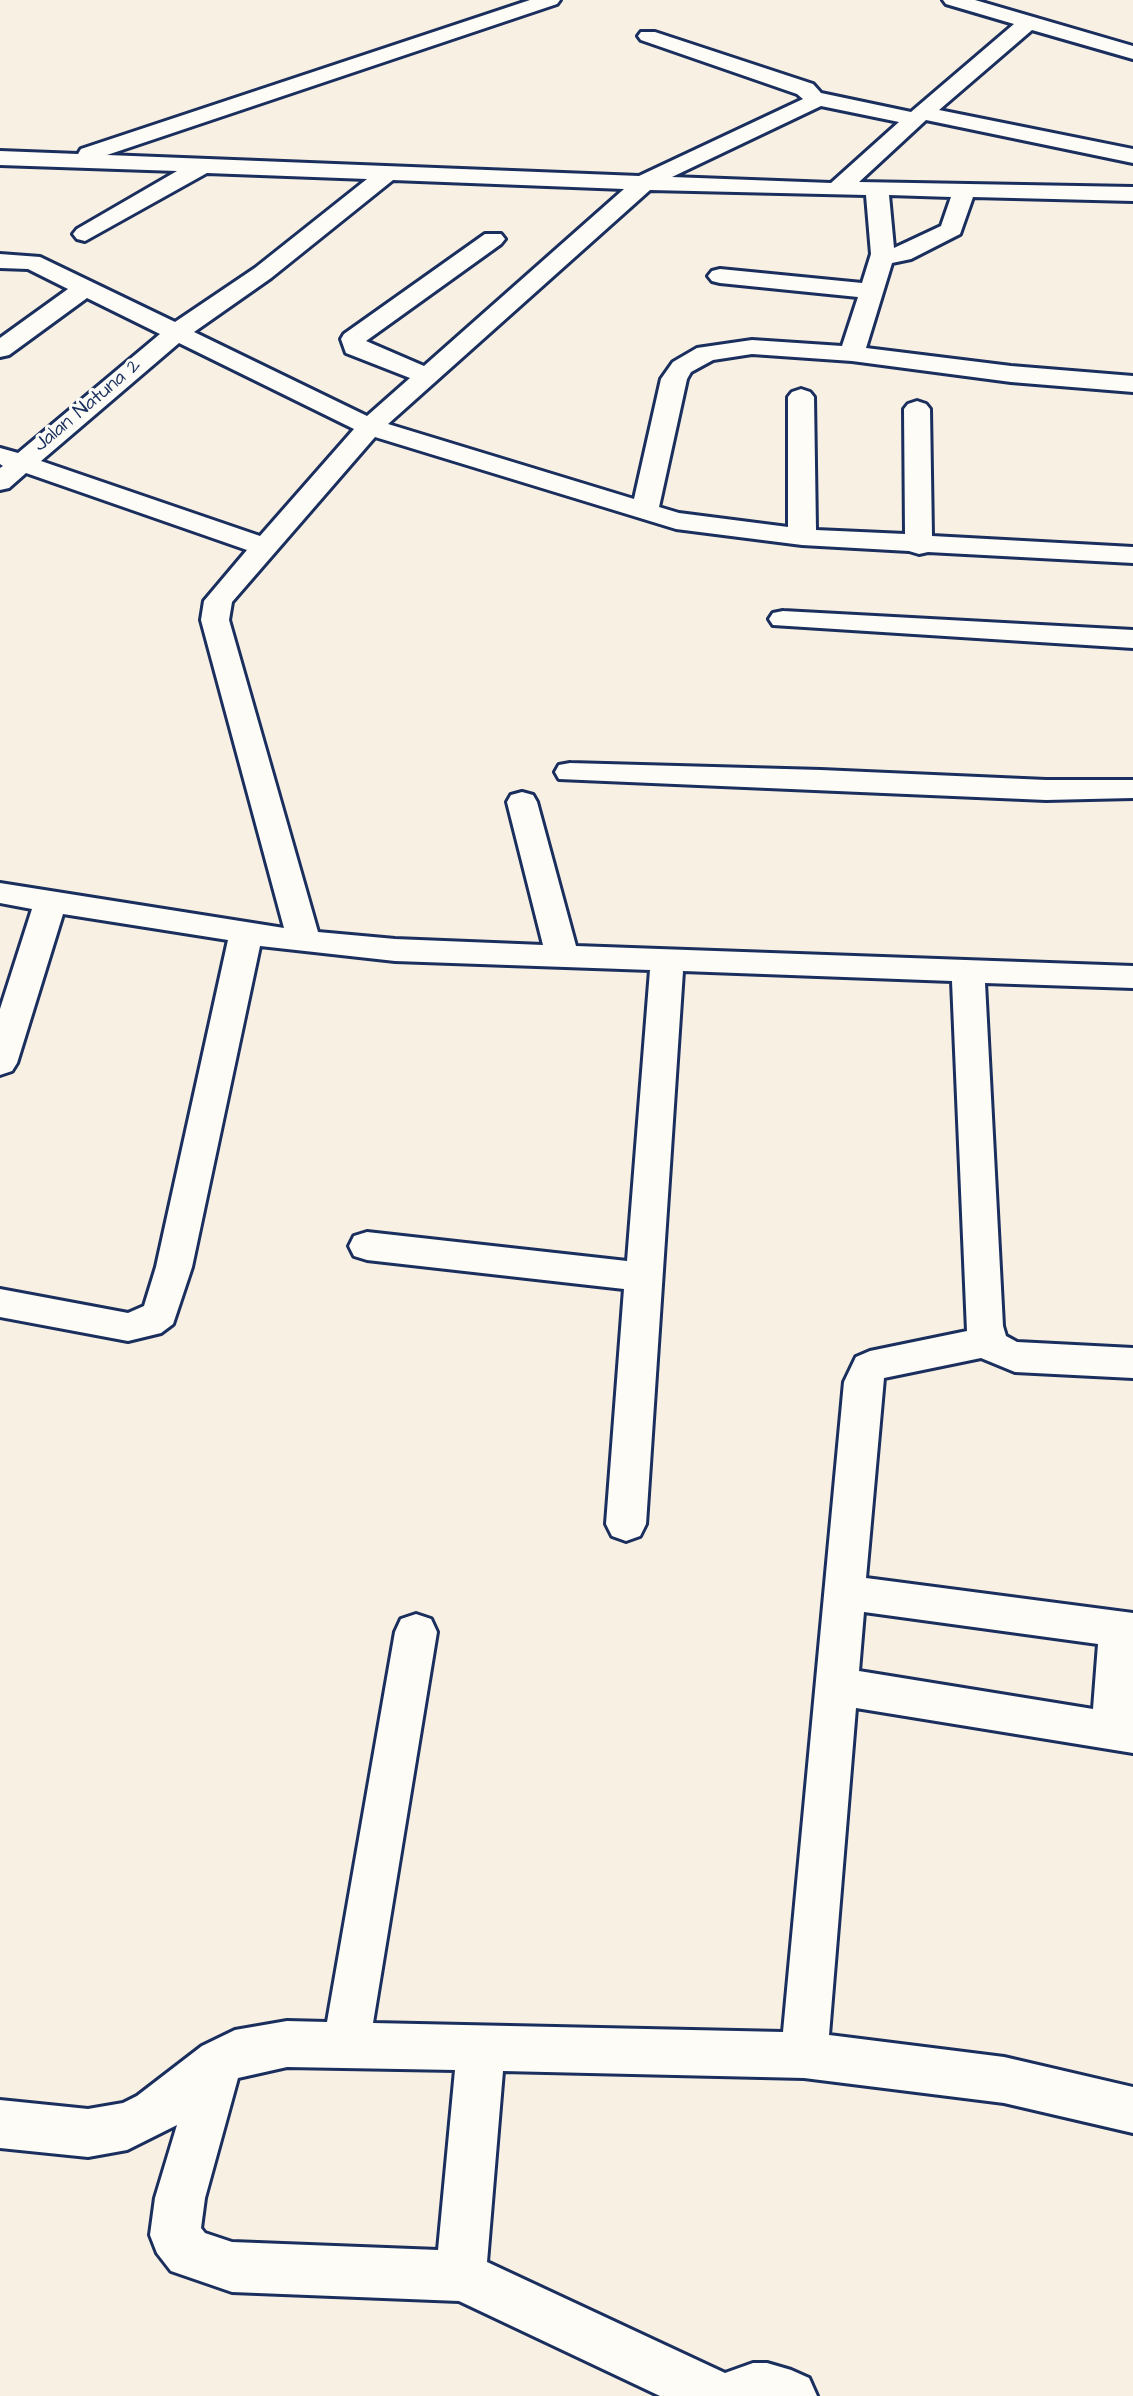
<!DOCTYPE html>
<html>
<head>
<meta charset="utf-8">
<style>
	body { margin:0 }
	canvas { display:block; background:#f7f0e3 }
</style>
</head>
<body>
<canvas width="1133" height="2396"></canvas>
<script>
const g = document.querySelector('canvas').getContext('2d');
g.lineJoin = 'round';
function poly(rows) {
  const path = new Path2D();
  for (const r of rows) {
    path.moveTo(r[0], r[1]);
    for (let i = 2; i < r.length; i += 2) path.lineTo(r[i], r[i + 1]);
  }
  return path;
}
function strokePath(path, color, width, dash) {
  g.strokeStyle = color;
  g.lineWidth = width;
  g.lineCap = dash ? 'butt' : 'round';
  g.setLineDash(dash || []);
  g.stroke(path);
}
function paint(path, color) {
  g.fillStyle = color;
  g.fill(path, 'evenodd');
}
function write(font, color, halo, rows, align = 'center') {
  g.font = font + ' "Architects Daughter",sans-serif';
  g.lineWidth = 6;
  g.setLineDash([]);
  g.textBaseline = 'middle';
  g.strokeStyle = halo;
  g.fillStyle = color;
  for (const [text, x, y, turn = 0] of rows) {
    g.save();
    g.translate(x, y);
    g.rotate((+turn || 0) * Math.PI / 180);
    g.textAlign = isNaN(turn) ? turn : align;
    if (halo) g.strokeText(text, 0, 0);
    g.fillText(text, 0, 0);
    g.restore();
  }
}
const minor = poly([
	[530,0,560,0,557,4,107,155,639,176,803,99,797,94,641,40,638,36,641,32,655,32,813,84,821,93,911,112,1014,24,946,4,943,0,975,0,1133,46,1133,59,1032,30,939,110,1133,149,1133,163,926,120,859,182,1133,187,1133,201,973,197,960,234,911,259,892,263,866,348,1011,366,1133,376,1133,392,1011,382,852,361,752,354,713,360,691,372,687,379,659,507,679,513,788,527,788,397,792,392,801,389,810,392,814,397,816,530,905,534,904,409,908,404,917,401,926,404,930,409,932,536,1133,547,1133,563,928,552,919,554,909,551,802,545,676,529,375,437,232,602,229,620,318,932,395,939,543,945,507,802,511,795,522,792,533,795,537,802,576,946,1133,966,1133,988,985,983,1003,1326,1006,1336,1017,1342,1133,1348,1133,1378,1015,1372,981,1358,884,1378,866,1578,1133,1613,1133,1753,856,1708,829,2035,1004,2057,1133,2087,1133,2133,1004,2103,804,2078,503,2071,487,2262,725,2373,753,2363,767,2363,791,2370,809,2378,817,2396,660,2396,459,2301,232,2292,171,2271,157,2253,150,2235,155,2198,177,2125,127,2150,88,2157,0,2148,0,2100,88,2109,123,2103,137,2096,202,2046,235,2030,287,2021,327,2022,395,1632,401,1619,416,1614,431,1619,437,1632,373,2023,783,2032,844,1382,856,1357,870,1351,967,1331,952,981,683,971,646,1524,640,1536,626,1541,612,1536,606,1524,624,1289,367,1260,354,1256,349,1246,354,1236,367,1232,627,1261,650,970,395,961,260,946,192,1267,173,1324,161,1333,128,1341,0,1317,0,1289,128,1313,144,1306,156,1267,228,940,63,914,17,1063,12,1071,0,1075,0,1009,32,909,0,903,0,883,284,928,201,620,204,601,247,550,26,473,9,488,0,490,0,468,3,466,0,464,0,448,18,453,160,334,87,298,9,355,0,357,0,338,68,289,28,269,0,268,0,254,40,257,175,322,255,268,367,179,207,173,85,241,77,239,73,234,77,229,177,171,0,165,0,151,78,154,81,149,530,0],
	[821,106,899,122,831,183,672,177,821,106],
	[393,180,624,189,424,366,366,341,501,244,505,239,501,234,485,234,344,334,341,339,346,353,410,378,367,416,194,332,271,278,393,180],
	[650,190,866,195,871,254,862,283,720,269,712,271,708,276,712,281,720,283,858,297,842,346,752,340,697,348,673,362,661,379,634,499,388,424,650,190],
	[889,195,951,197,941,226,894,248,889,195],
	[179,343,354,429,260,536,41,461,179,343],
	[864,1612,1098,1644,1093,1709,859,1671,864,1612],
	[287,2067,455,2070,438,2250,232,2242,205,2233,201,2228,205,2198,238,2078,287,2067],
	[783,611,1133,630,1133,648,773,625,769,619,773,613,783,611],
	[570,763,821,770,1046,780,1133,780,1133,798,1046,800,559,779,555,772,559,765,570,763]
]);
strokePath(minor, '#1b2f5e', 6);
paint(minor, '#fdfcf7');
write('20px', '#1b2f5e', '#fdfcf7', [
	["Jalan Natuna 2",88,406,-40]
]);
</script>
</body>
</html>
